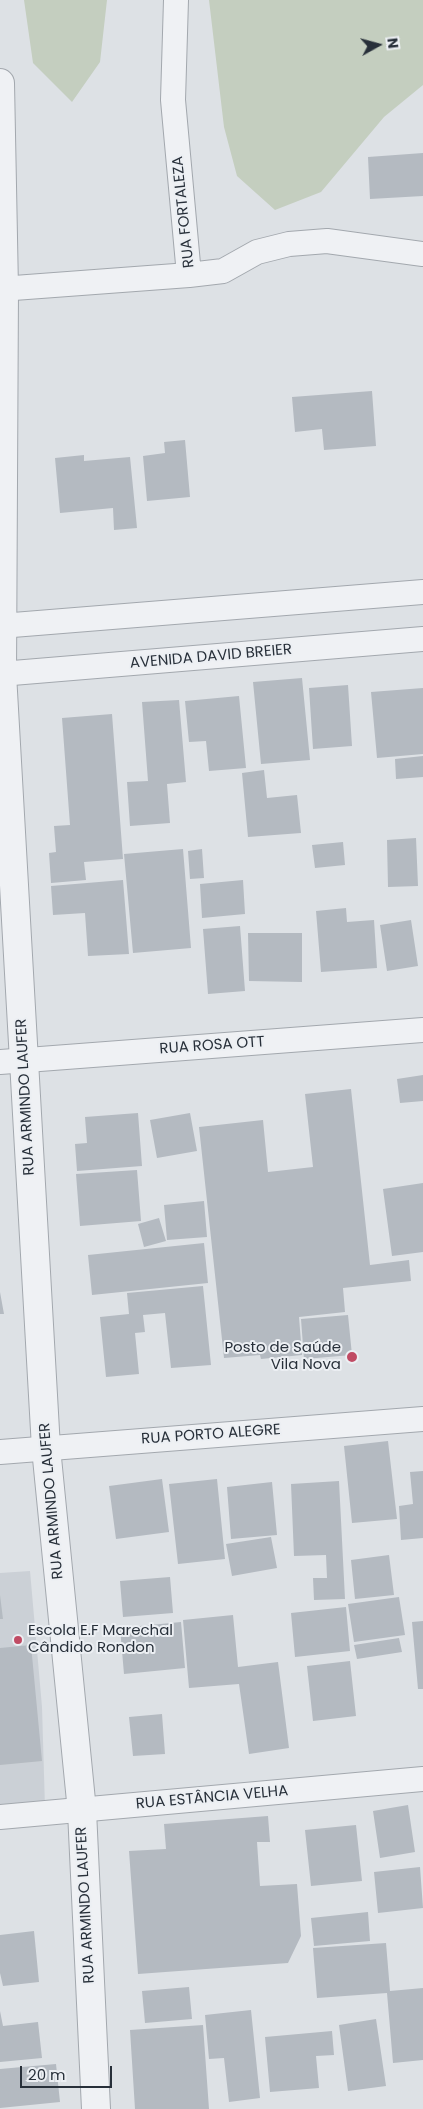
<!DOCTYPE html>
<html>
<head>
<meta charset="utf-8">
<style>
	body { margin:0 }
	#map { position:relative; width:423px; height:2109px; overflow:hidden; background:#dde1e5; font-family:Poppins,sans-serif }
	canvas { display:block }
	.north { position:absolute; left:353px; top:20px; width:50px; height:50px; -webkit-text-stroke:4px #eceff3; paint-order:stroke; rotate:83deg; font-size:14px; font-weight:700; line-height:20px; text-align:center; color:#28303a }
	.north::after { content:''; display:block; margin:auto; width:18px; height:22px; background:#28303a; clip-path:polygon(50% 0,100% 100%,50% 72%,0 100%) }
	.scale { position:absolute; left:20px; top:2066px; width:92px; height:22px; box-sizing:border-box; border:2px solid #28303a; border-top:0; padding-left:6px; font-size:15px; line-height:18px; white-space:nowrap; color:#28303a; -webkit-text-stroke:4px #eceff3; paint-order:stroke }
</style>
</head>
<body>
<div id="map">
<canvas width="423" height="2109"></canvas>
<div class="north">N</div>
<div class="scale">20 m</div>
</div>
<script>
const g = document.querySelector('canvas').getContext('2d');
g.lineJoin = 'round';
function paint(path, color) {
  g.fillStyle = color;
  g.fill(path, 'evenodd');
}
function poly(rows) {
  const path = new Path2D();
  for (const r of rows) {
    path.moveTo(r[0], r[1]);
    for (let i = 2; i < r.length; i += 2) path.lineTo(r[i], r[i + 1]);
  }
  return path;
}
function strokePath(path, color, width, dash) {
  g.strokeStyle = color;
  g.lineWidth = width;
  g.lineCap = dash ? 'butt' : 'round';
  g.setLineDash(dash || []);
  g.stroke(path);
}
function write(font, color, halo, rows, align = 'center') {
  g.font = font + ' Poppins,sans-serif';
  g.lineWidth = 4;
  g.setLineDash([]);
  g.textBaseline = 'middle';
  g.strokeStyle = halo;
  g.fillStyle = color;
  for (const [text, x, y, turn = 0] of rows) {
    g.save();
    g.translate(x, y);
    g.rotate((+turn || 0) * Math.PI / 180);
    g.textAlign = isNaN(turn) ? turn : align;
    if (halo) g.strokeText(text, 0, 0);
    g.fillText(text, 0, 0);
    g.restore();
  }
}
paint(poly([
	[30,1571,42,1707,45,1808,0,1809,0,1573]
]), '#cbd0d6');
paint(poly([
	[24,0,107,0,100,62,72,102,33,63],
	[209,0,423,0,423,85,384,117,321,192,275,210,237,176,224,127]
]), '#c4cebf');
paint(poly([
	[423,153,423,196,370,199,368,157],
	[372,391,376,446,324,450,322,429,295,432,292,397],
	[185,440,190,497,147,501,143,456,165,453,164,442],
	[84,455,84,461,130,457,137,528,114,530,113,508,60,513,55,458],
	[302,678,310,760,261,764,253,682],
	[348,685,352,746,313,749,309,688],
	[423,688,423,754,377,758,371,692],
	[239,696,246,768,209,771,206,741,189,742,185,701],
	[179,700,186,782,167,784,170,823,130,826,127,782,148,781,142,702],
	[112,714,123,859,84,862,86,880,51,883,49,853,56,852,54,826,70,825,62,718],
	[423,756,423,777,396,779,395,759],
	[264,770,267,798,297,795,301,833,248,837,242,773],
	[416,838,418,886,388,887,387,840],
	[343,842,345,865,315,868,312,845],
	[183,849,191,948,133,953,124,854],
	[202,849,204,878,190,879,188,851],
	[123,880,129,954,88,956,85,913,53,915,51,886],
	[243,880,245,914,202,918,200,884],
	[346,908,347,922,374,920,377,968,321,972,316,911],
	[411,920,418,966,387,971,380,925],
	[240,926,245,991,208,994,203,929],
	[248,933,302,933,302,982,249,981],
	[423,1075,423,1101,400,1103,397,1079],
	[351,1089,370,1265,409,1260,411,1281,343,1288,345,1312,299,1317,302,1355,261,1359,260,1355,224,1358,199,1127,263,1120,268,1172,313,1167,305,1094],
	[138,1113,142,1166,77,1171,75,1144,87,1143,85,1117],
	[190,1113,197,1151,157,1158,150,1120],
	[137,1170,141,1221,80,1226,76,1174],
	[423,1183,423,1252,392,1256,383,1189],
	[204,1201,207,1237,167,1240,164,1205],
	[159,1218,166,1241,144,1247,138,1224],
	[204,1243,208,1283,92,1295,88,1255],
	[203,1286,211,1365,171,1368,165,1313,143,1315,145,1332,135,1333,139,1374,106,1377,100,1317,129,1314,127,1293],
	[0,1292,4,1314,0,1314],
	[348,1315,352,1355,304,1359,301,1319],
	[388,1441,397,1519,352,1523,344,1446],
	[423,1471,423,1538,401,1540,399,1506,413,1504,410,1472],
	[162,1479,169,1532,116,1539,109,1486],
	[217,1479,225,1559,178,1564,169,1484],
	[339,1481,345,1599,314,1600,313,1578,327,1578,326,1555,294,1556,291,1484],
	[272,1482,277,1535,231,1539,227,1487],
	[271,1537,277,1568,232,1576,226,1544],
	[389,1555,394,1595,355,1599,351,1560],
	[170,1577,173,1613,123,1617,120,1581],
	[0,1595,3,1619,0,1619],
	[399,1597,405,1635,354,1642,348,1604],
	[346,1607,350,1651,295,1657,291,1613],
	[233,1615,238,1667,278,1662,289,1748,249,1754,239,1684,189,1688,183,1620],
	[423,1621,423,1689,418,1689,412,1622],
	[181,1622,185,1668,124,1674,120,1628],
	[399,1638,402,1652,357,1659,354,1645],
	[31,1645,42,1761,0,1765,0,1648],
	[350,1661,356,1716,313,1721,307,1666],
	[162,1714,165,1754,133,1756,129,1717],
	[408,1805,415,1852,380,1858,373,1811],
	[268,1816,270,1842,257,1842,260,1886,297,1884,301,1936,288,1963,138,1974,129,1851,166,1849,164,1824],
	[356,1825,362,1881,311,1886,305,1830],
	[420,1867,423,1908,378,1913,374,1872],
	[368,1912,370,1941,314,1946,311,1918],
	[34,1931,39,1982,3,1986,0,1973,0,1935],
	[386,1943,390,1991,423,1988,423,2060,393,2063,387,1993,317,1998,313,1948],
	[189,1987,192,2019,145,2023,142,1991],
	[251,2010,260,2098,229,2102,224,2058,209,2059,205,2015],
	[0,2011,3,2026,38,2022,42,2058,0,2062],
	[376,2019,386,2086,348,2091,339,2025],
	[203,2025,209,2109,135,2109,130,2030],
	[332,2031,334,2055,316,2056,319,2088,270,2092,265,2037],
	[56,2064,60,2102,0,2108,0,2069]
]), '#b4bac1');
const minor = poly([
	[176,0,173,100,189,275,223,271,257,252,289,244,327,241,423,254],
	[0,289,189,275],
	[0,626,423,592],
	[0,674,423,639],
	[0,1062,423,1030],
	[0,1452,423,1419],
	[0,1817,423,1779]
]);
const tertiary = poly([
	[0,83,4,289,2,674,46,1448,82,1811,96,2109]
]);
strokePath(minor, '#a3a8ae', 26);
strokePath(tertiary, '#a3a8ae', 30);
strokePath(minor, '#eff1f4', 24);
strokePath(tertiary, '#eff1f4', 28);
for (const [x, y, r, color] of [
	[352,1357,6,"#c04b64"],
	[18,1640,5,"#c04b64"]
]) {
  const dot = new Path2D();
  dot.arc(x, y, r, 0, 2 * Math.PI);
  g.fillStyle = color;
  g.fill(dot);
  strokePath(dot, '#eceff3', 2);
}
write('15px', '#28303a', '#eceff3', [
	["RUA FORTALEZA",184,212,-96],
	["AVENIDA DAVID BREIER",211,657,-5],
	["RUA ROSA OTT",212,1046,-4],
	["RUA ARMINDO LAUFER",26,1097,-93],
	["RUA PORTO ALEGRE",211,1435,-4],
	["RUA ARMINDO LAUFER",52,1501,-95],
	["RUA ESTÂNCIA VELHA",212,1798,-5],
	["RUA ARMINDO LAUFER",86,1905,-93]
]);
write('15px', '#28303a', '#eceff3', [
	["Posto de Saúde",341,1348],
	["Vila Nova",341,1365],
	["Escola E.F Marechal",28,1631,"left"],
	["Cândido Rondon",28,1648,"left"]
], 'right');
</script>
</body>
</html>
